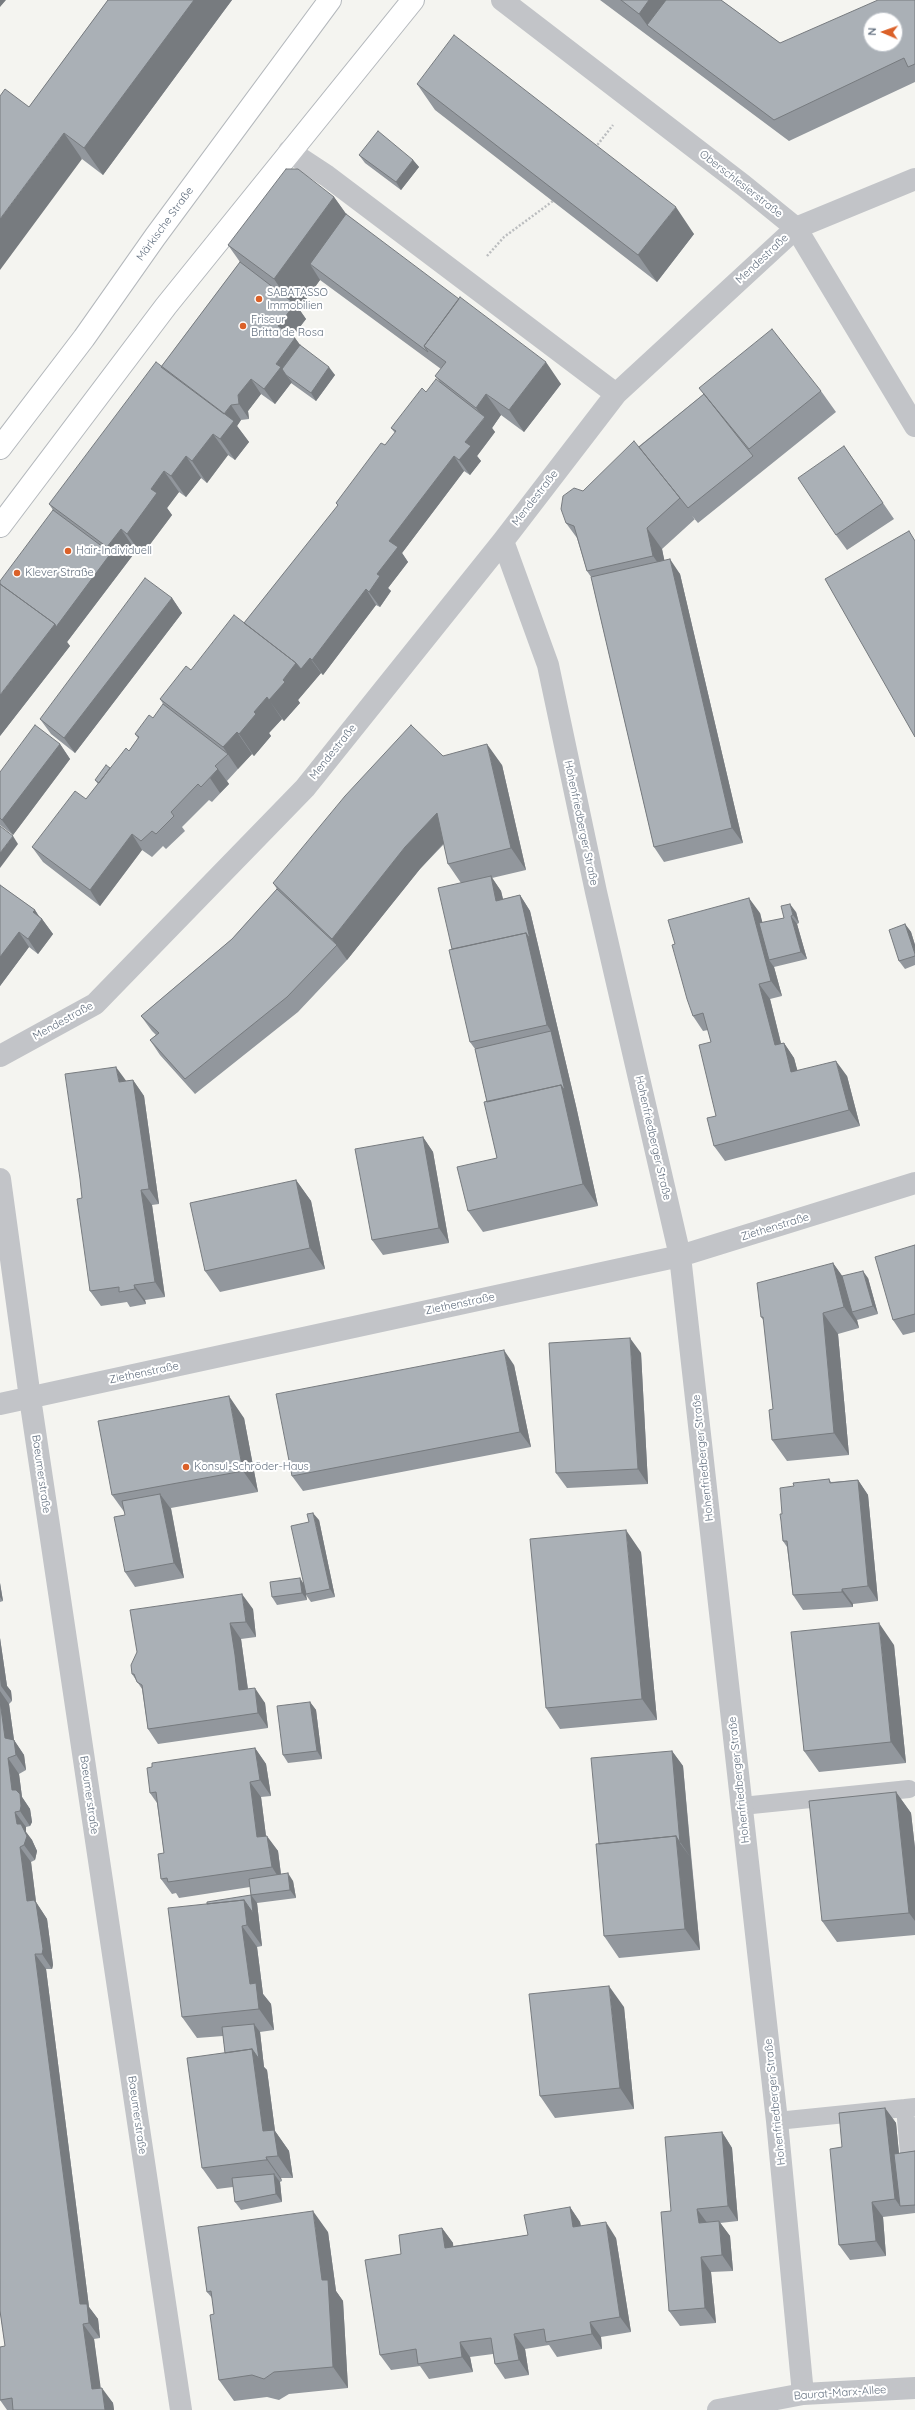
<!DOCTYPE html>
<html>
<head>
<meta charset="utf-8">
<style>
	body { margin:0 }
	#map { position:relative; width:915px; height:2410px; overflow:hidden; background:#f4f4f0; font-family:Quicksand,sans-serif }
	canvas { display:block }
	.north { position:absolute; left:863px; top:12px; width:40px; height:40px; box-sizing:border-box; background:#fff; border:1px solid #c1c6cc; border-radius:50%; rotate:272deg; font-size:11px; font-weight:700; line-height:16px; text-align:center; color:#647180 }
	.north::after { content:''; display:block; margin:auto; width:14px; height:18px; background:#db6129; clip-path:polygon(50% 0,100% 100%,50% 72%,0 100%) }
</style>
</head>
<body>
<div id="map">
<canvas width="915" height="2410"></canvas>
<div class="north">N</div>
</div>
<script>
const g = document.querySelector('canvas').getContext('2d');
g.lineJoin = 'round';
function poly(rows) {
  const path = new Path2D();
  for (const r of rows) {
    path.moveTo(r[0], r[1]);
    for (let i = 2; i < r.length; i += 2) path.lineTo(r[i], r[i + 1]);
  }
  return path;
}
function strokePath(path, color, width, dash) {
  g.strokeStyle = color;
  g.lineWidth = width;
  g.lineCap = dash ? 'butt' : 'round';
  g.setLineDash(dash || []);
  g.stroke(path);
}
function paint(path, color) {
  g.fillStyle = color;
  g.fill(path, 'evenodd');
}
function write(font, color, halo, rows, align = 'center') {
  g.font = font + ' Quicksand,sans-serif';
  g.lineWidth = 4;
  g.setLineDash([]);
  g.textBaseline = 'middle';
  g.strokeStyle = halo;
  g.fillStyle = color;
  for (const [text, x, y, turn = 0] of rows) {
    g.save();
    g.translate(x, y);
    g.rotate((+turn || 0) * Math.PI / 180);
    g.textAlign = isNaN(turn) ? turn : align;
    if (halo) g.strokeText(text, 0, 0);
    g.fillText(text, 0, 0);
    g.restore();
  }
}
const secondary = poly([
	[0,448,84,338,155,237,330,0],
	[0,526,166,306,413,0]
]);
strokePath(secondary, '#b4b8bc', 24);
strokePath(poly([
	[595,148,613,125],
	[487,256,504,237,553,201]
]), '#bbbdbf', 2.5, [2, 2]);
strokePath(poly([
	[742,1806,909,1789],
	[905,2108,909,2153],
	[777,2121,915,2107]
]), '#c2c4c8', 18);
strokePath(poly([
	[502,0,743,185,796,228,915,426],
	[289,151,327,176,616,394],
	[503,541,548,665,596,892,680,1256,777,2121,803,2394],
	[0,1056,95,1004,305,788,503,541,616,394,796,228,915,179],
	[0,1179,30,1398,181,2410],
	[0,1404,680,1256,915,1183],
	[718,2410,803,2394,915,2388]
]), '#c2c4c8', 22);
strokePath(secondary, '#fff', 22);
paint(poly([
	[108,0,232,0,103,175,82,159,29,107],
	[600,0,721,0,780,43,915,0,915,82,789,141],
	[417,84,694,234,657,282,435,110],
	[359,155,413,160,419,167,401,190,365,163],
	[334,197,346,214,561,384,524,432,501,415,492,428,495,432,477,456,481,461,470,475,464,471,402,553,408,562,388,588,391,591,380,607,376,605,323,675,321,673,298,700,300,703,284,721,282,719,269,733,271,736,254,756,252,754,238,769,227,781,229,784,212,802,209,800,182,827,185,831,166,849,163,846,152,857,142,850,100,906,43,862,32,847,86,799,98,784,95,780,110,768,129,751,138,738,135,734,153,718,164,705,160,699,191,670,244,623,338,506,336,503,395,433,391,428,426,392,440,382,435,376,441,369,320,280,299,309,306,319,293,336,295,338,300,345,335,375,316,401,291,383,275,404,261,394,248,411,249,419,241,420,237,426,249,442,235,460,228,455,207,483,201,478,186,497,179,492,167,508,172,515,142,555,136,551,67,642,70,646,0,736,53,510,49,504,161,367,240,262,228,245],
	[699,388,821,391,836,412,698,523,692,516,695,519,662,549,664,560,680,574,743,843,664,862,654,847,591,577,587,571,577,538,566,523,583,491,704,394],
	[844,446,894,519,847,550,836,535],
	[172,598,182,613,75,753,51,734,40,719],
	[60,744,70,759,13,835,0,825,0,772],
	[443,756,502,765,526,870,492,878,501,891,503,899,520,895,530,911,576,1106,598,1206,483,1232,468,1211,497,1158,487,1102,475,1049,470,1042,452,949,461,883,448,864,444,844,420,869,347,960,298,1012,195,1094,160,1055,150,1040,156,1035,152,1031,141,1016,232,939,277,889,273,883],
	[0,885,35,910,39,916,42,919,53,934,38,954,29,947,0,986],
	[796,912,799,923,797,924,807,959,774,967,782,996,770,999,781,1043,784,1043,794,1058,797,1070,847,1076,860,1126,725,1161,714,1146,716,1116,711,1042,708,1030,703,1031,693,1016,675,944,760,913,762,923,784,918],
	[905,924,911,932,915,945,915,965,905,969,899,961],
	[133,1080,144,1096,159,1204,152,1205,165,1297,145,1300,146,1304,130,1307,127,1302,101,1306,90,1291,82,1198,126,1081],
	[423,1137,433,1152,449,1243,383,1255,372,1240],
	[296,1180,311,1201,325,1269,220,1292,205,1271],
	[915,1245,915,1332,903,1335,893,1320],
	[833,1263,842,1276,868,1278,878,1314,857,1320,859,1328,838,1334,849,1455,787,1461,772,1440,773,1409,764,1321,761,1317],
	[641,1353,648,1484,567,1488,556,1473],
	[514,1365,531,1447,303,1491,292,1476],
	[244,1418,258,1492,171,1508,184,1578,135,1587,125,1572,125,1513,112,1495],
	[829,1479,831,1482,858,1480,868,1495,878,1601,853,1604,853,1607,803,1610,793,1595,787,1547,783,1541,782,1514,794,1486],
	[319,1520,335,1597,311,1602,306,1595,307,1600,277,1605,272,1597,300,1578,303,1584],
	[641,1552,657,1720,560,1729,546,1708],
	[0,1583,3,1601,0,1602],
	[253,1609,256,1637,241,1639,248,1689,265,1703,268,1728,158,1744,148,1729,142,1689,132,1674],
	[0,1638,7,1686,11,1691,12,1701,9,1704,14,1740,24,1755,26,1770,19,1774,22,1797,30,1809,32,1822,30,1826,26,1827,26,1832,32,1840,37,1851,35,1860,31,1862,36,1902,47,1919,53,1965,52,1969,46,1969,89,2307,98,2319,100,2338,94,2339,100,2388,113,2403,114,2410,7,2410,0,2400,5,2346,0,2311],
	[894,1645,906,1763,819,1772,804,1751],
	[310,1702,316,1710,322,1759,288,1763,283,1755],
	[255,1748,266,1764,271,1796,261,1797,266,1836,278,1851,281,1874,293,1881,296,1898,257,1903,262,1946,257,1947,263,1994,271,2004,274,2030,260,2032,264,2067,267,2070,275,2131,289,2151,293,2178,281,2178,282,2181,280,2182,282,2202,241,2210,235,2202,233,2187,217,2189,202,2168,225,2053,223,2036,197,2038,182,2017,207,1904,251,1895,250,1887,179,1898,176,1893,172,1894,161,1879,164,1853,157,1803,150,1793],
	[672,1751,683,1766,700,1950,619,1958,604,1936,599,1844],
	[896,1792,911,1813,915,1848,915,1935,837,1942,822,1921],
	[624,2007,634,2109,555,2118,540,2096],
	[885,2108,896,2123,899,2153,915,2151,915,2213,883,2217,886,2256,850,2260,839,2245,842,2147],
	[722,2132,732,2148,738,2221,720,2223,730,2236,733,2271,711,2272,716,2323,680,2326,669,2311,671,2211],
	[570,2207,580,2222,581,2226,616,2238,631,2332,601,2337,602,2349,557,2357,549,2345,525,2349,529,2375,505,2379,495,2364,493,2354,470,2357,473,2372,429,2379,420,2366,391,2370,380,2355,401,2254,442,2228,453,2243,453,2246,528,2235],
	[328,2232,336,2291,343,2301,348,2388,289,2394,279,2400,267,2397,234,2401,219,2380,214,2314,212,2298,207,2292]
]), '#92979d');
paint(poly([
	[0,0,6,0,0,7],
	[194,0,215,0,223,12,103,175,84,148],
	[215,0,232,0,223,12],
	[649,0,697,0,647,25,639,14],
	[64,133,82,159,0,270,0,219],
	[413,160,419,167,401,190,396,182],
	[334,197,357,229,310,264,320,280,299,309,306,319,289,341,278,326,293,307,274,279],
	[676,207,694,234,657,282,638,255],
	[295,338,306,353,286,375,292,382,275,404,264,389,276,364],
	[546,362,561,384,524,432,509,410],
	[329,367,335,375,316,401,311,393],
	[251,379,261,394,248,411,249,419,239,404,238,395],
	[486,394,501,415,492,428,495,432,477,456,481,461,470,475,459,460,465,442,484,419,476,408],
	[231,405,241,420,237,426,249,442,235,460,220,439,223,416],
	[213,434,228,455,207,483,192,461],
	[186,456,201,478,186,497,171,476],
	[454,456,464,471,402,553,408,562,388,588,391,591,380,607,369,592,377,574,389,541],
	[164,471,179,492,167,508,172,515,142,555,127,534,151,489],
	[647,528,662,549,668,577,653,556],
	[121,529,136,551,67,642,70,646,0,736,0,695,55,624,111,553,107,547],
	[670,559,680,574,743,843,732,828],
	[366,589,376,605,323,675,312,660],
	[172,598,182,613,75,753,64,738],
	[310,658,321,673,298,700,300,703,284,721,269,700,283,680,296,663],
	[267,697,282,719,269,733,271,736,254,756,239,734,254,712],
	[237,732,252,754,238,769,223,747],
	[60,744,70,759,13,835,2,820],
	[487,744,502,765,526,870,511,848],
	[218,769,229,784,220,793,210,778],
	[437,813,452,834,420,869,347,960,332,939,405,847],
	[132,834,142,850,100,906,90,890],
	[13,836,18,844,0,868,0,853],
	[491,876,501,891,507,916,496,901],
	[520,895,530,911,576,1106,598,1206,583,1184,561,1085,551,1031,547,1025,526,933],
	[749,898,760,913,772,959,769,960,774,967,782,996,771,981],
	[790,904,796,912,799,923,793,915],
	[35,910,41,920,42,919,53,934,38,954,28,939,33,912],
	[791,916,797,924,807,959,801,952],
	[905,924,911,932,915,945,915,954],
	[19,932,29,947,0,986,0,957],
	[759,984,770,999,785,1060,775,1045],
	[784,1043,794,1058,802,1087,791,1072],
	[836,1061,847,1076,860,1126,849,1110],
	[116,1067,127,1082,119,1082],
	[133,1080,144,1096,159,1204,149,1189],
	[423,1137,433,1152,449,1243,439,1228],
	[296,1180,311,1201,325,1269,310,1248],
	[141,1190,152,1205,165,1297,155,1282],
	[833,1263,848,1284,852,1312,857,1320,859,1328,844,1307],
	[863,1271,868,1278,878,1314,873,1306],
	[134,1285,145,1300,146,1304,135,1289],
	[823,1313,838,1334,849,1455,834,1433],
	[630,1338,641,1353,648,1484,638,1469],
	[504,1350,514,1365,531,1447,520,1432],
	[229,1396,244,1418,258,1492,243,1471],
	[858,1480,868,1495,878,1601,868,1586],
	[160,1494,171,1509,184,1578,174,1563],
	[313,1513,319,1520,335,1597,330,1589],
	[626,1530,641,1552,657,1720,642,1699],
	[300,1578,305,1586,306,1594,306,1595,307,1600,302,1593],
	[0,1583,3,1601,0,1597],
	[842,1589,853,1604,853,1607,842,1592],
	[242,1594,253,1609,256,1637,246,1622],
	[230,1623,241,1639,250,1705,239,1690],
	[879,1623,894,1645,906,1763,891,1742],
	[0,1638,7,1686,11,1691,12,1701,1,1686,0,1679],
	[255,1688,265,1703,268,1728,258,1713],
	[0,1691,9,1704,14,1740,24,1755,26,1770,5,1738,0,1701],
	[310,1702,316,1710,322,1759,317,1751],
	[255,1748,266,1764,271,1796,260,1780],
	[672,1751,683,1766,691,1858,680,1843],
	[8,1758,19,1774,22,1797,30,1809,32,1822,30,1826,20,1811,12,1790],
	[250,1782,261,1797,268,1852,257,1837],
	[896,1792,911,1813,915,1848,915,1921,909,1913],
	[15,1812,26,1827,26,1832,32,1840,37,1851,35,1860,24,1845,17,1824],
	[267,1836,278,1851,282,1883,272,1867],
	[676,1836,691,1858,700,1950,685,1929],
	[20,1847,31,1862,36,1902,47,1919,53,1965,52,1969,42,1954,27,1901],
	[288,1873,293,1881,296,1898,290,1890],
	[251,1895,257,1903,262,1946,247,1925,244,1900],
	[242,1926,257,1947,263,1994,271,2004,274,2030,259,2009,250,1984],
	[35,1954,46,1969,89,2307,98,2319,100,2338,89,2323,80,2304],
	[609,1986,624,2007,634,2109,620,2088],
	[254,2024,260,2032,264,2067,267,2070,275,2131,289,2151,293,2178,278,2156,263,2131,252,2049],
	[885,2108,896,2123,904,2206,900,2206,895,2199],
	[722,2132,732,2148,738,2221,728,2206],
	[266,2157,281,2178,282,2181,267,2160],
	[274,2174,280,2182,282,2202,276,2194],
	[872,2202,883,2217,886,2256,876,2241],
	[570,2207,580,2222,584,2243,573,2227],
	[697,2209,708,2224,699,2223],
	[313,2211,328,2232,336,2291,343,2301,348,2388,333,2367],
	[719,2221,730,2236,733,2271,722,2255],
	[606,2222,616,2238,631,2332,620,2317],
	[442,2228,453,2243,455,2263,445,2248],
	[701,2257,711,2272,716,2323,705,2308],
	[590,2322,601,2337,602,2349,592,2334],
	[83,2324,94,2339,103,2404,92,2389],
	[514,2334,525,2349,529,2375,519,2360],
	[460,2342,470,2357,473,2372,462,2357],
	[102,2388,113,2403,114,2410,105,2410]
]), '#777b7f');
const building = poly([
	[108,0,194,0,84,148,64,133,0,219,0,96,5,89,29,107,108,0],
	[621,0,649,0,639,14,621,0],
	[666,0,721,0,780,43,878,0,915,0,915,64,908,67,904,58,774,120,647,25,666,0],
	[871,20,895,20,895,44,871,44,871,20],
	[454,35,676,207,638,255,417,84,454,35],
	[378,131,413,160,396,182,359,155,378,131],
	[286,169,298,169,334,197,274,279,228,245,286,169],
	[346,214,459,299,424,346,428,352,310,264,346,214],
	[240,262,295,304,278,326,295,338,276,364,281,367,264,389,251,379,238,395,239,404,231,405,224,414,161,367,240,262],
	[460,297,546,362,509,410,486,394,476,408,435,376,446,362,424,346,460,297],
	[772,329,821,391,749,449,699,388,772,329],
	[300,345,329,367,311,393,286,375,282,369,300,345],
	[156,362,234,421,220,439,213,434,192,461,186,456,171,476,164,471,151,489,157,493,127,534,121,529,107,547,49,504,156,362],
	[436,379,485,417,465,442,471,446,459,460,454,456,389,541,398,547,377,574,380,576,369,592,366,589,312,660,310,658,301,669,296,663,244,623,338,505,336,503,381,443,385,445,396,431,391,428,422,388,426,392,436,379],
	[704,394,753,456,688,508,639,447,704,394],
	[634,441,680,498,647,528,653,556,587,571,574,526,566,523,561,509,563,496,574,488,583,491,634,441],
	[844,446,883,503,836,535,798,478,844,446],
	[53,510,111,553,56,627,55,624,0,584,0,581,53,510],
	[909,531,915,541,915,737,825,579,909,531],
	[670,559,732,828,654,847,591,577,670,559],
	[145,578,172,598,64,738,40,719,145,578],
	[0,584,55,624,0,695,0,584],
	[234,615,296,663,283,680,285,682,269,700,267,697,254,712,256,714,239,734,237,732,223,747,160,699,186,666,191,670,234,615],
	[163,704,228,754,215,766,218,769,201,787,198,784,171,812,174,816,156,834,152,831,141,841,132,834,90,890,32,847,75,791,86,799,126,748,129,751,139,737,135,734,149,715,153,718,163,704],
	[35,725,60,744,2,820,0,818,0,772,35,725],
	[411,725,443,756,487,744,511,848,448,864,437,813,405,847,332,939,273,883,345,796,411,725],
	[106,765,110,768,99,783,95,780,106,765],
	[0,826,13,836,0,853,0,826],
	[491,876,496,901,520,895,530,939,526,933,452,949,438,888,491,876],
	[0,885,35,910,33,912,42,919,28,939,19,932,0,957,0,885],
	[277,889,337,945,287,997,185,1079,150,1040,159,1033,141,1016,232,939,277,889],
	[749,898,771,981,759,984,775,1045,784,1043,791,1072,836,1061,849,1110,714,1146,707,1118,716,1116,699,1045,711,1042,703,1013,693,1016,687,999,672,945,675,944,668,920,749,898],
	[790,904,793,915,791,916,801,952,769,960,759,923,784,918,781,906,790,904],
	[905,924,915,954,915,956,899,961,889,930,905,924],
	[526,933,547,1025,470,1042,449,950,526,933],
	[551,1031,565,1091,561,1085,487,1102,475,1049,551,1031],
	[116,1067,119,1082,133,1080,149,1189,141,1190,155,1282,134,1285,135,1289,119,1292,119,1287,90,1291,77,1199,82,1198,80,1179,65,1074,116,1067],
	[561,1085,583,1184,468,1211,457,1167,497,1158,484,1102,561,1085],
	[423,1137,439,1228,372,1240,355,1149,423,1137],
	[296,1180,310,1248,205,1271,190,1203,296,1180],
	[915,1245,915,1314,893,1320,875,1257,915,1245],
	[833,1263,844,1307,823,1313,834,1433,772,1440,769,1410,773,1409,763,1317,761,1317,757,1283,833,1263],
	[863,1271,873,1306,852,1312,842,1276,863,1271],
	[630,1338,638,1469,556,1473,549,1343,630,1338],
	[504,1350,520,1432,292,1476,276,1394,504,1350],
	[229,1396,243,1471,112,1495,98,1421,229,1396],
	[829,1479,830,1483,858,1480,868,1586,842,1589,842,1592,793,1595,787,1541,783,1541,781,1521,780,1514,782,1514,780,1488,794,1486,793,1483,829,1479],
	[160,1494,174,1563,125,1572,114,1517,125,1515,122,1501,160,1494],
	[313,1513,330,1589,306,1594,291,1526,309,1522,307,1514,313,1513],
	[626,1530,642,1699,546,1708,530,1539,626,1530],
	[300,1578,302,1593,272,1597,270,1582,300,1578],
	[242,1594,246,1622,230,1623,235,1655,239,1690,255,1688,258,1713,148,1729,142,1685,137,1682,134,1674,132,1674,131,1665,137,1652,130,1610,242,1594],
	[879,1623,891,1742,804,1751,791,1632,879,1623],
	[0,1701,5,1738,14,1740,16,1755,8,1758,12,1790,16,1790,20,1794,21,1806,20,1811,15,1812,17,1824,21,1824,27,1836,24,1845,20,1847,27,1901,34,1900,36,1903,43,1949,42,1954,35,1954,80,2304,87,2304,89,2323,83,2324,92,2389,102,2388,105,2410,13,2410,12,2398,0,2400,0,2347,5,2346,0,2311,0,1701],
	[310,1702,317,1751,283,1755,277,1706,310,1702],
	[255,1748,260,1780,250,1782,257,1837,267,1836,272,1867,168,1882,167,1878,161,1879,158,1854,164,1853,156,1792,150,1793,147,1768,152,1767,152,1763,255,1748],
	[672,1751,680,1843,676,1836,599,1844,591,1758,672,1751],
	[896,1792,909,1913,822,1921,809,1801,896,1792],
	[676,1836,685,1929,604,1936,596,1844,676,1836],
	[288,1873,290,1890,251,1895,253,1913,244,1900,207,1904,207,1902,251,1895,249,1879,288,1873],
	[244,1900,247,1925,242,1926,250,1984,256,1983,259,2009,182,2017,168,1908,244,1900],
	[609,1986,620,2088,540,2096,529,1994,609,1986],
	[254,2024,259,2059,252,2049,225,2053,222,2027,254,2024],
	[252,2049,263,2131,274,2130,278,2156,266,2157,267,2160,265,2160,202,2168,187,2058,252,2049],
	[885,2108,895,2199,872,2202,876,2241,839,2245,830,2149,842,2147,839,2113,885,2108],
	[722,2132,728,2206,697,2209,699,2223,719,2221,722,2255,701,2257,705,2308,669,2311,661,2212,671,2211,665,2137,722,2132],
	[915,2151,915,2205,900,2206,894,2154,915,2151],
	[274,2174,276,2194,235,2202,232,2178,274,2174],
	[570,2207,573,2227,606,2222,620,2317,590,2322,592,2334,546,2342,544,2329,514,2334,519,2360,495,2364,491,2338,460,2342,462,2357,418,2364,416,2349,380,2355,365,2260,401,2254,399,2235,442,2228,445,2248,528,2235,524,2215,570,2207],
	[313,2211,322,2280,328,2280,333,2367,274,2372,264,2379,252,2375,219,2380,210,2315,214,2314,211,2291,207,2292,198,2227,313,2211]
]);
paint(building, '#aab0b6');
strokePath(building, '#777b7f', 1);
for (const [x, y, r, color] of [
	[259,299,4,"#db6129"],
	[243,326,4,"#db6129"],
	[68,551,4,"#db6129"],
	[17,573,4,"#db6129"],
	[186,1467,4,"#db6129"]
]) {
  const dot = new Path2D();
  dot.arc(x, y, r, 0, 2 * Math.PI);
  g.fillStyle = color;
  g.fill(dot);
  strokePath(dot, '#fff', 1.5);
}
write('11px', '#647180', '#fff', [
	["Oberschlesierstraße",741,184,38],
	["Märkische Straße",165,224,-54],
	["Mendestraße",762,259,-43],
	["Mendestraße",535,498,-52],
	["Mendestraße",333,752,-51],
	["Hohenfriedberger Straße",581,823,78],
	["Mendestraße",63,1021,-29],
	["Hohenfriedberger Straße",653,1138,77],
	["Ziethenstraße",775,1227,-17],
	["Ziethenstraße",460,1304,-12],
	["Ziethenstraße",144,1373,-12],
	["Hohenfriedberger Straße",703,1458,-96],
	["Baeumerstraße",41,1474,82],
	["Hohenfriedberger Straße",739,1780,-96],
	["Baeumerstraße",89,1795,82],
	["Hohenfriedberger Straße",775,2102,-96],
	["Baeumerstraße",137,2115,82],
	["Baurat-Marx-Allee",840,2393,-4]
]);
write('11px', '#647180', '#fff', [
	["SABATASSO",267,293],
	["Immobilien",267,306],
	["Friseur",251,320],
	["Britta de Rosa",251,333],
	["Hair-Individuell",76,551],
	["Klever Straße",25,573],
	["Konsul-Schröder-Haus",194,1467]
], 'left');
</script>
</body>
</html>
